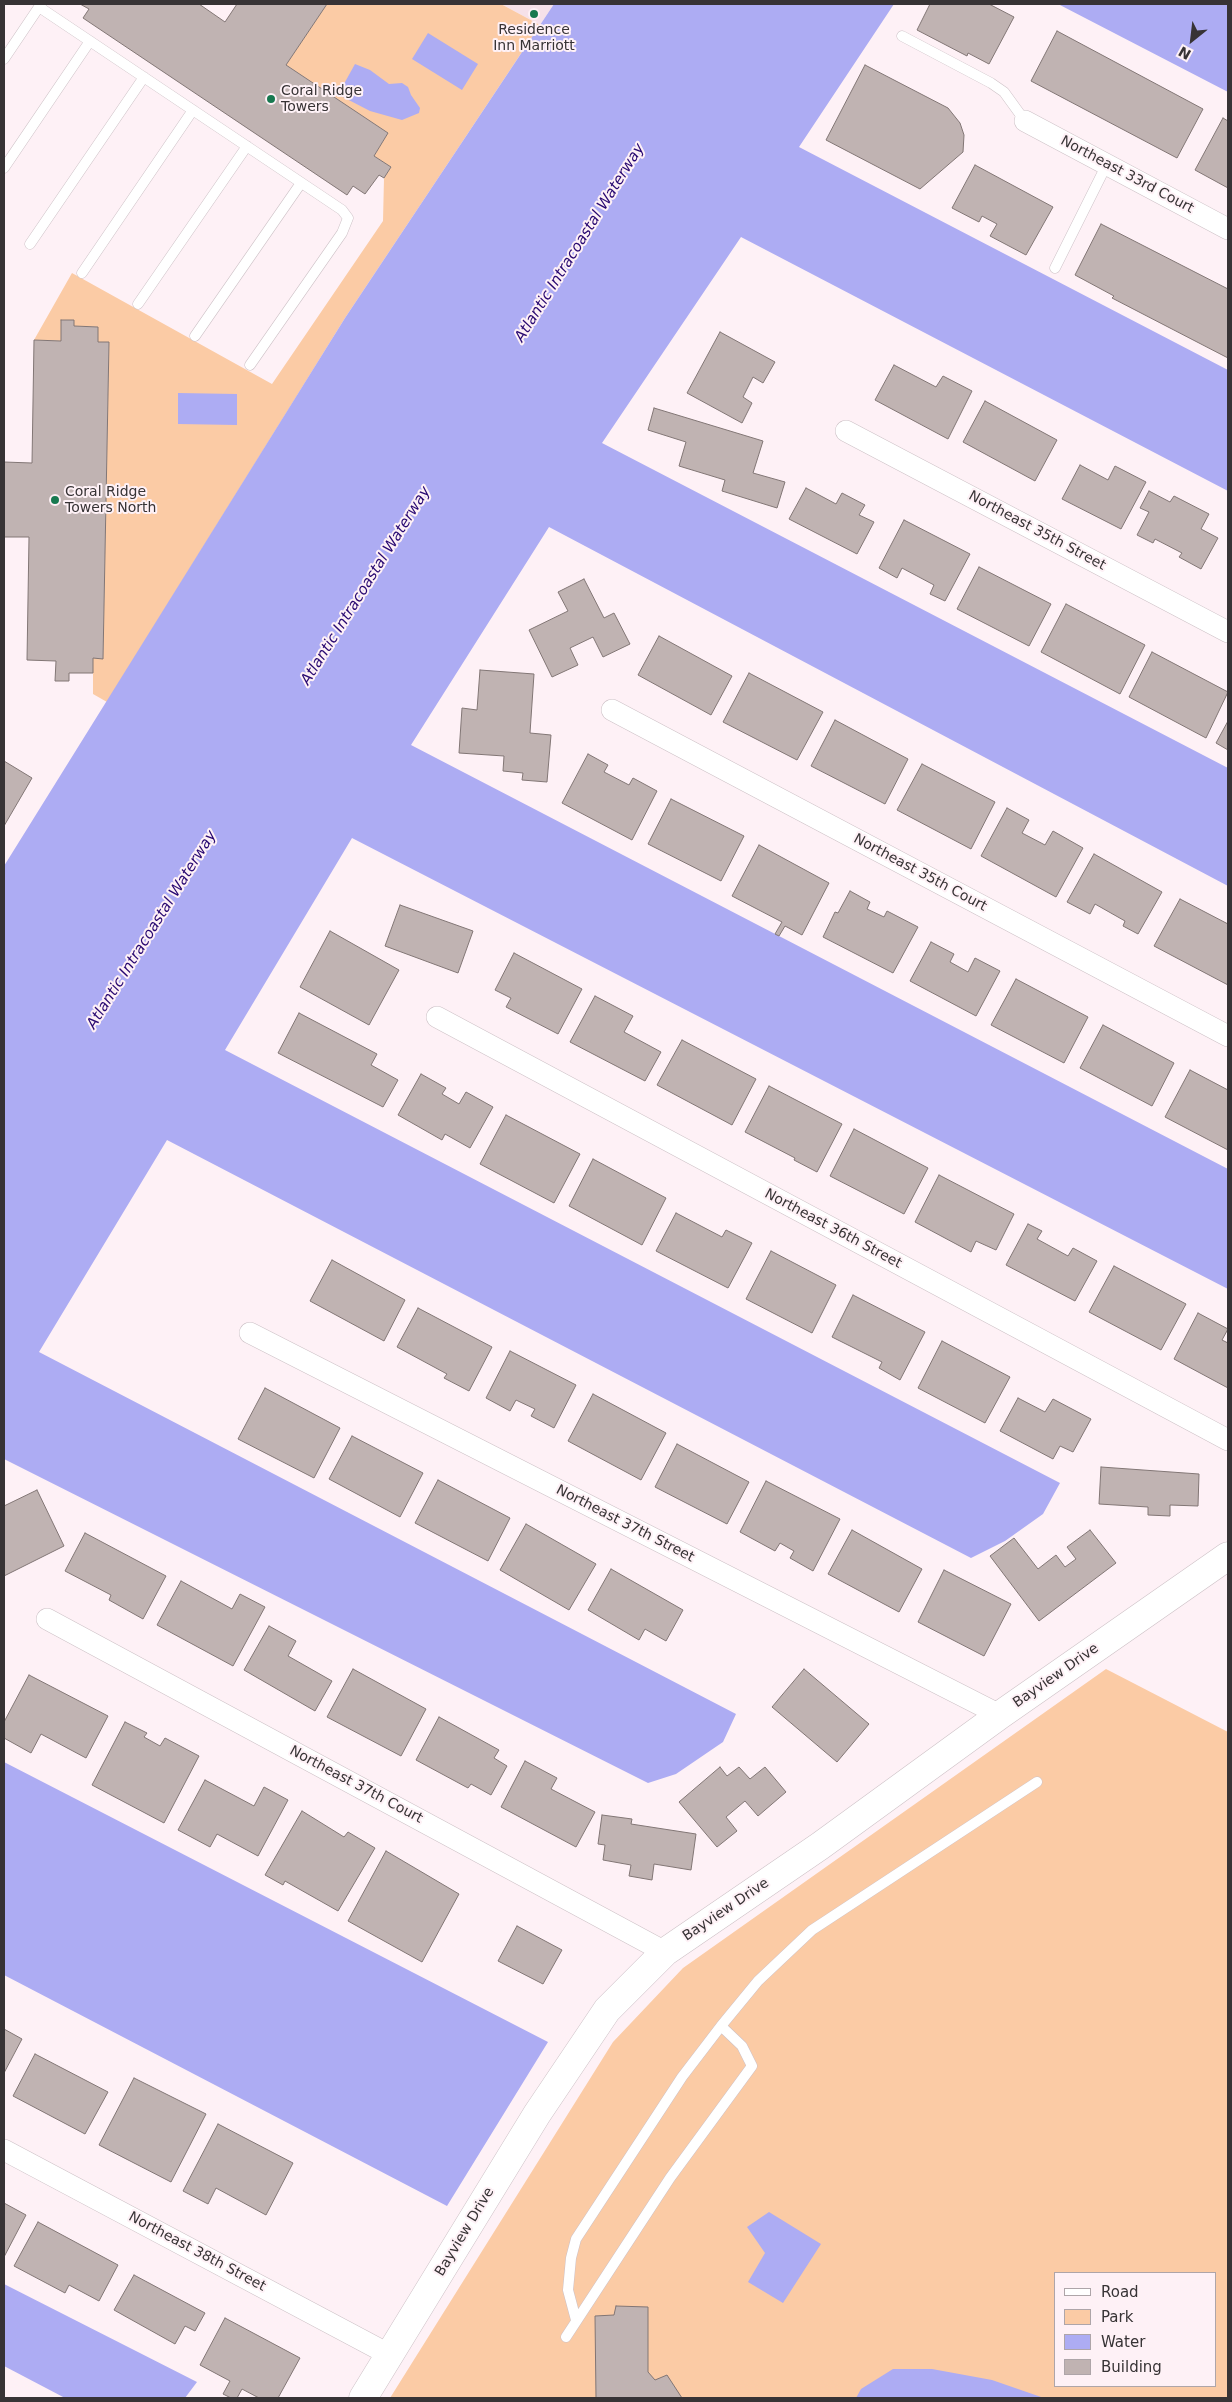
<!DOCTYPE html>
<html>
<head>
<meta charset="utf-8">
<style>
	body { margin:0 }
	#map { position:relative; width:1232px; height:2402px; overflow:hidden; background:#fef1f6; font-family:"DejaVu Sans",sans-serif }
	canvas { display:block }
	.frame { position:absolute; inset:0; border:5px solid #373335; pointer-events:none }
	.legend { position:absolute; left:1054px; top:2272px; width:162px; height:115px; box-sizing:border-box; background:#fef1f6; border:1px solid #aea5a9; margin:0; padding:6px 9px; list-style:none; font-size:15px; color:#373335 }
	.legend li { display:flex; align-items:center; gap:10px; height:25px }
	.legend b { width:25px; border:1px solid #aea5a9 }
	.north { position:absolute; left:1167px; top:15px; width:50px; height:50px; -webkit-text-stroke:4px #fef1f6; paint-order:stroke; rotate:209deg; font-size:14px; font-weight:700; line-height:20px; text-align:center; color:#373335 }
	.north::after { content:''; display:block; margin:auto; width:18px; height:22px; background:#373335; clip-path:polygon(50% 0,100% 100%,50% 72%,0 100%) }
</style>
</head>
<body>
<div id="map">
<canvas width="1232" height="2402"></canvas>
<div class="frame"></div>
<ul class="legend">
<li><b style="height:6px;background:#fff"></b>Road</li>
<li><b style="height:14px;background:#fbcba5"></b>Park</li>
<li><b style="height:14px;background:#adacf3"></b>Water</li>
<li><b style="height:14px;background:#c0b3b2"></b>Building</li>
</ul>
<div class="north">N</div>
</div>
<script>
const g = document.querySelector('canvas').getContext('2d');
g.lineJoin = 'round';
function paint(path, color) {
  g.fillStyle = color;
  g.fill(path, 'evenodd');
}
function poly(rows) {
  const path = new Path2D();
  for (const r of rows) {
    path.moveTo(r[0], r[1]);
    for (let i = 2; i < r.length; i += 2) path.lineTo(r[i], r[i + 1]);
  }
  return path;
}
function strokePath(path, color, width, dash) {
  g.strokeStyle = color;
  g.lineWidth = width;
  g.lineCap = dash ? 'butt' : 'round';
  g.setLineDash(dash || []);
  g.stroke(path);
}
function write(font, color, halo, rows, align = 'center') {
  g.font = font + ' "DejaVu Sans",sans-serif';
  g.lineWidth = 4;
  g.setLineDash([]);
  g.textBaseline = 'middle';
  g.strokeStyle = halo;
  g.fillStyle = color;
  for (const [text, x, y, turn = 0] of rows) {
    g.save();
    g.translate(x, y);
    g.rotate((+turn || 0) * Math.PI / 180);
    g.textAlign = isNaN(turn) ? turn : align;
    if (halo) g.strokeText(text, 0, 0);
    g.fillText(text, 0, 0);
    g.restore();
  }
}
paint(poly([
	[501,4,554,4,540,25]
]), '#f6e1e9');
paint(poly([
	[327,4,501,4,540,25,345,318,107,702,93,694,93,658,103,658,109,342,98,342,98,327,74,326,74,320,61,320,61,341,34,340,72,273,272,384,383,221,384,178,391,167,374,156,388,133,286,65],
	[1106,1669,1228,1732,1228,2398,390,2398,613,2042,683,1968],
	[1056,2273,1216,2273,1216,2386,1056,2386]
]), '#fbcba5');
paint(poly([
	[554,4,894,4,799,147,1228,370,1228,491,741,237,602,443,1228,768,1228,886,549,527,411,745,1228,1169,1228,1289,352,838,225,1050,1060,1483,1043,1514,1005,1541,971,1558,167,1140,39,1352,736,1714,723,1742,676,1774,648,1783,4,1459,4,866,345,318],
	[1058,4,1228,4,1228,92],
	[428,33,478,64,462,90,412,59],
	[355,64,370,70,389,84,402,83,408,87,411,95,420,108,419,113,402,120,370,111,341,96,340,91],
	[178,393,237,394,237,425,178,424],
	[4,1762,548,2042,447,2206,4,1975],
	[769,2212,821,2244,783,2303,748,2282,765,2253,747,2227],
	[4,2284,197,2382,185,2398,65,2398,4,2366],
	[893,2369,932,2369,992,2380,1044,2398,856,2398,861,2389]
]), '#adacf3');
const building = poly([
	[80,4,199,4,225,22,237,4,327,4,286,65,388,133,374,156,391,167,384,178,379,175,365,194,353,186,347,195,83,18,89,9,80,4],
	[930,4,989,4,1014,17,989,64,968,53,967,56,917,30,930,4],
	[1057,31,1203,109,1177,158,1031,81,1057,31],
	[865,65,948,108,960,123,964,135,963,152,920,189,826,140,865,65],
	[1223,118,1228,121,1228,188,1195,170,1223,118],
	[975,165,1053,207,1026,255,990,236,997,224,982,216,979,222,952,208,975,165],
	[1101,224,1228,289,1228,358,1112,298,1114,296,1075,275,1101,224],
	[61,320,74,320,74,326,98,327,98,342,109,342,103,659,93,658,93,673,69,673,69,681,55,681,56,661,27,660,29,537,4,537,4,462,32,463,34,340,61,341,61,320],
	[720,332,775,362,763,383,753,377,743,397,752,403,742,423,687,393,720,332],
	[894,365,936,387,943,376,972,391,948,439,875,400,894,365],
	[985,401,1057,440,1035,481,963,442,985,401],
	[654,408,763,441,753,473,785,482,777,508,722,491,725,480,679,466,686,442,648,430,654,408],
	[1080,465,1108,480,1115,466,1146,482,1121,529,1062,499,1080,465],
	[806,488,836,504,842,493,865,505,859,515,874,522,857,554,789,519,806,488],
	[1149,491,1170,502,1174,496,1209,514,1201,529,1218,538,1201,569,1179,557,1182,553,1155,539,1153,543,1137,535,1149,512,1140,508,1149,491],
	[904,520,970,554,945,601,930,594,934,585,902,568,897,578,879,568,904,520],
	[979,567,1051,604,1029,646,957,609,979,567],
	[584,579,604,618,614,613,630,644,603,657,593,637,570,648,578,665,552,677,529,630,568,611,558,592,584,579],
	[1066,604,1145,645,1120,694,1041,652,1066,604],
	[659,636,732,676,711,715,638,675,659,636],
	[1152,652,1228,692,1206,738,1129,697,1152,652],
	[480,670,534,674,530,733,551,735,547,782,522,780,523,773,503,771,504,756,459,753,462,708,477,710,480,670],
	[749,673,823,712,797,760,723,722,749,673],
	[835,720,908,759,885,804,811,766,835,720],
	[1228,721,1228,750,1216,743,1228,721],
	[588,754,608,765,604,772,629,785,633,778,657,791,632,840,562,803,588,754],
	[4,761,32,778,4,826,4,761],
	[922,764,995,802,971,849,897,810,922,764],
	[671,799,744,836,721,881,648,844,671,799],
	[1007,808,1029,820,1022,833,1045,845,1053,831,1083,848,1056,897,981,856,1007,808],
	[759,845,829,883,802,935,785,926,779,936,775,934,782,922,732,896,759,845],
	[1094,854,1162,892,1138,934,1123,926,1125,921,1095,904,1090,914,1067,902,1094,854],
	[850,891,870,902,867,909,884,917,887,911,918,927,893,973,823,937,835,912,838,913,850,891],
	[1180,899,1228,924,1228,985,1154,946,1180,899],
	[400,905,473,931,458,973,385,946,400,905],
	[330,931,399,970,369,1025,300,987,330,931],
	[931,942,954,954,950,962,968,972,975,958,1000,971,976,1016,910,981,931,942],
	[514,953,582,989,558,1034,506,1007,511,998,495,990,514,953],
	[1016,979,1088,1017,1064,1063,991,1025,1016,979],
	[595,996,633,1016,624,1032,661,1052,645,1081,570,1042,595,996],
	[299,1013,377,1054,371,1065,398,1080,383,1107,278,1053,299,1013],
	[1103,1025,1174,1063,1152,1106,1080,1068,1103,1025],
	[682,1040,756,1079,732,1125,657,1085,682,1040],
	[1190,1070,1228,1090,1228,1150,1165,1117,1190,1070],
	[421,1074,446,1088,442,1094,459,1104,466,1092,493,1107,470,1148,445,1134,442,1140,398,1115,421,1074],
	[769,1086,842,1124,817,1172,794,1160,795,1158,745,1132,769,1086],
	[506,1115,580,1154,554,1203,480,1164,506,1115],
	[854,1129,928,1168,904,1214,830,1176,854,1129],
	[593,1159,666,1198,642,1245,569,1206,593,1159],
	[939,1175,1014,1214,996,1250,976,1241,971,1252,915,1222,939,1175],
	[676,1213,722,1237,726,1230,752,1243,728,1288,656,1251,676,1213],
	[1028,1224,1042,1231,1037,1239,1068,1256,1073,1248,1097,1261,1075,1301,1006,1265,1028,1224],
	[771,1251,836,1285,812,1333,746,1299,771,1251],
	[332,1260,405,1300,384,1341,310,1301,332,1260],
	[1114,1266,1186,1304,1161,1350,1089,1312,1114,1266],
	[853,1295,925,1332,900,1380,879,1368,882,1362,832,1337,853,1295],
	[418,1308,492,1347,469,1391,444,1378,447,1374,397,1347,418,1308],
	[1198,1313,1228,1329,1222,1340,1228,1343,1228,1388,1174,1359,1198,1313],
	[942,1341,1010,1377,985,1423,918,1388,942,1341],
	[510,1351,576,1385,554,1428,531,1416,535,1409,516,1400,510,1411,486,1398,510,1351],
	[265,1388,340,1428,314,1478,238,1439,265,1388],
	[593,1394,666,1433,641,1480,568,1441,593,1394],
	[1018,1398,1045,1412,1053,1399,1091,1419,1073,1452,1060,1446,1053,1459,1000,1431,1018,1398],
	[352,1436,423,1473,400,1517,329,1479,352,1436],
	[677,1444,749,1482,727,1524,655,1487,677,1444],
	[1101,1467,1199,1474,1198,1506,1170,1505,1170,1516,1148,1515,1148,1507,1099,1504,1101,1467],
	[438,1480,510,1518,488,1561,415,1523,438,1480],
	[766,1481,840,1519,813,1571,790,1558,794,1551,780,1543,775,1551,740,1532,766,1481],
	[37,1490,64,1546,4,1576,4,1506,37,1490],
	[526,1524,596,1564,569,1610,500,1570,526,1524],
	[852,1530,922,1569,899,1612,828,1574,852,1530],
	[1090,1530,1116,1563,1039,1621,990,1556,1014,1538,1038,1569,1056,1555,1065,1567,1076,1559,1067,1547,1090,1530],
	[85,1533,166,1576,143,1619,109,1600,111,1595,65,1571,85,1533],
	[611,1569,683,1610,666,1641,645,1629,639,1640,588,1610,611,1569],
	[944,1570,1011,1604,984,1656,918,1622,944,1570],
	[181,1581,232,1609,240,1594,265,1607,233,1666,157,1625,181,1581],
	[269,1626,296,1641,288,1656,332,1681,315,1711,244,1670,269,1626],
	[353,1669,426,1709,401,1756,327,1717,353,1669],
	[804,1669,869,1724,837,1762,772,1707,804,1669],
	[29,1675,108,1716,86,1758,41,1734,31,1753,4,1738,4,1722,29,1675],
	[439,1717,499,1750,494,1758,507,1766,491,1795,471,1784,468,1788,416,1760,439,1717],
	[125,1722,147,1733,144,1737,160,1746,165,1738,199,1756,164,1823,92,1785,125,1722],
	[525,1761,557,1778,551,1789,595,1812,576,1847,501,1807,525,1761],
	[720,1767,727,1776,739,1767,750,1779,765,1767,786,1792,758,1816,745,1801,726,1817,737,1831,717,1847,679,1802,720,1767],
	[205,1780,254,1806,264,1787,288,1800,258,1856,217,1834,210,1847,178,1830,205,1780],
	[302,1811,344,1837,348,1832,375,1848,338,1911,285,1881,283,1885,265,1875,302,1811],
	[602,1815,632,1819,631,1824,696,1834,691,1870,654,1864,652,1880,629,1876,631,1865,603,1860,605,1845,598,1844,602,1815],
	[386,1851,459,1894,422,1962,348,1921,386,1851],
	[517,1926,562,1950,543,1984,498,1961,517,1926],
	[4,2029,22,2039,4,2073,4,2029],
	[35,2054,108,2092,85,2134,13,2096,35,2054],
	[134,2078,206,2114,171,2182,99,2145,134,2078],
	[218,2124,293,2163,266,2215,216,2188,208,2204,183,2191,218,2124],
	[4,2203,26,2215,4,2257,4,2203],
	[38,2222,118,2265,99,2301,69,2285,65,2293,14,2266,38,2222],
	[134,2275,205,2313,195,2331,185,2326,175,2344,114,2310,134,2275],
	[616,2306,648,2307,648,2372,655,2380,667,2375,682,2398,596,2398,595,2316,614,2315,616,2306],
	[225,2318,300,2358,278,2398,259,2398,242,2389,237,2398,231,2398,223,2394,230,2381,200,2365,225,2318]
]);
paint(building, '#c0b3b2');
strokePath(building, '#827675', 1);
const lane = poly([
	[41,4,39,7,342,210,348,218,342,233,250,365],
	[902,36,991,83,1004,92,1025,121],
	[4,59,39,7],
	[4,168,90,41],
	[30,244,144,77],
	[1055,268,1107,164],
	[82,273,193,110],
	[138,304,247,146],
	[195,336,301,183],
	[576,2320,568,2290,571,2258,576,2239,682,2077,721,2026],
	[566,2337,670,2178,752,2066,742,2046,721,2026,758,1981,812,1930,1037,1782]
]);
const street = poly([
	[1025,121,1228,229],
	[846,431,1228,632],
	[612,710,1228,1036],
	[437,1017,1228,1440],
	[250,1333,1000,1715],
	[47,1619,665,1952],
	[4,2150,390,2355]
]);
const secondary = poly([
	[363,2398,537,2114,607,2010,665,1952,820,1846,1000,1715,1228,1556]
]);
strokePath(lane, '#cdc1c6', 11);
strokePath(street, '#cdc1c6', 22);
strokePath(secondary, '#cdc1c6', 29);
strokePath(lane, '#fff', 10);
strokePath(street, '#fff', 21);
strokePath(secondary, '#fff', 28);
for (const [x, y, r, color] of [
	[534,14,5,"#177950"],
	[271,99,5,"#177950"],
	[55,500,5,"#177950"]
]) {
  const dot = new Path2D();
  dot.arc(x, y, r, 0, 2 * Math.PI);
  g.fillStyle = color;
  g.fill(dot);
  strokePath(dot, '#fef1f6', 2);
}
write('14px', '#373335', '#fef1f6', [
	["Residence",534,30,"center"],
	["Inn Marriott",534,46,"center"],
	["Coral Ridge",281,91],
	["Towers",281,107],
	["Coral Ridge",65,492],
	["Towers North",65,508]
], 'left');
write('14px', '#373335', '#fef1f6', [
	["Northeast 33rd Court",1127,175,28],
	["Northeast 35th Street",1037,531,28],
	["Northeast 35th Court",920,873,28],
	["Northeast 36th Street",833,1229,28],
	["Northeast 37th Street",625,1524,27],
	["Bayview Drive",1056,1676,-35],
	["Northeast 37th Court",356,1785,28],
	["Bayview Drive",726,1910,-34],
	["Bayview Drive",465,2232,-59],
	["Northeast 38th Street",197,2252,28]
]);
write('italic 15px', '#280871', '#fef1f6', [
	["Atlantic Intracoastal Waterway",580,243,-58],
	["Atlantic Intracoastal Waterway",366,586,-58],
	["Atlantic Intracoastal Waterway",152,930,-58]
]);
</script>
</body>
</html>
